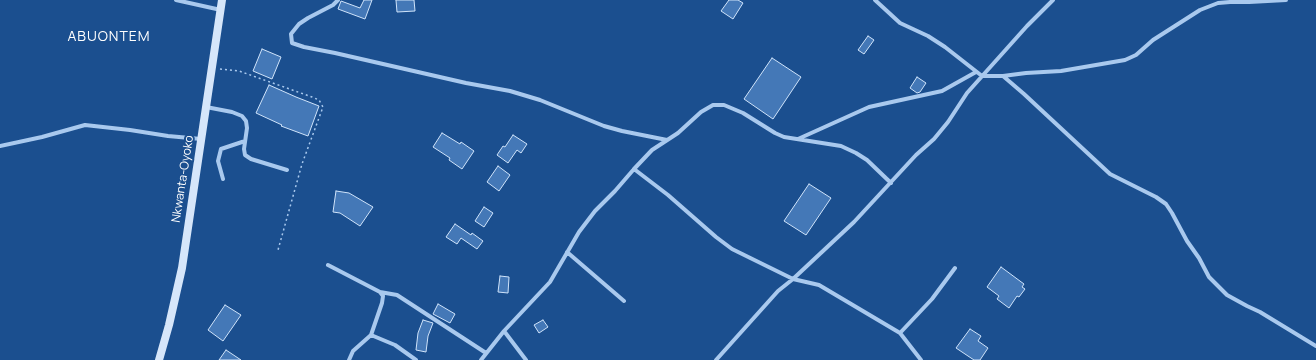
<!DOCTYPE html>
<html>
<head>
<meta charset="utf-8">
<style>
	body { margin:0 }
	canvas { display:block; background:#1b4f8f }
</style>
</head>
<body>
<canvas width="1316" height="360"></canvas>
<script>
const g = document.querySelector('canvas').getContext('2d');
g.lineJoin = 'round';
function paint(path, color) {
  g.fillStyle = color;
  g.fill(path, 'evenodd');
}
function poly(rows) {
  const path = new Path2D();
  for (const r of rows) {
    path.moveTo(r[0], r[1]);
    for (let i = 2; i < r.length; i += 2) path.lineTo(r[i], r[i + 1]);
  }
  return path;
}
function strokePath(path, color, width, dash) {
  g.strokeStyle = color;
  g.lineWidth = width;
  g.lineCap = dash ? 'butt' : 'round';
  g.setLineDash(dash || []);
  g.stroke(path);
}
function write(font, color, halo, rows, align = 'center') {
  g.font = font + ' Manrope,sans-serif';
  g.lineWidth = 4;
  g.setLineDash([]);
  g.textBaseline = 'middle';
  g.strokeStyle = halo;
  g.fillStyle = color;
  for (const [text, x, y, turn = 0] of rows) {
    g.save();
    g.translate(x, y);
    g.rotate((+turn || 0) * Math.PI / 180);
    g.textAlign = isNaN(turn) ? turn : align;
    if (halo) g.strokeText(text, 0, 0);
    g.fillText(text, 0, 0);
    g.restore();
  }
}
const building = poly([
	[364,0,372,0,365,19,338,9,341,1,360,8,364,0],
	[396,0,414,0,415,11,397,12,396,0],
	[729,0,738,0,743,3,733,19,721,11,729,0],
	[868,36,874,40,864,54,858,50,868,36],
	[262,49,281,57,272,79,253,71,262,49],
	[772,58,801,77,773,119,744,99,772,58],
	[917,77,926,83,920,92,917,93,910,88,917,77],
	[269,85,296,97,319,106,308,136,281,126,282,125,256,113,269,85],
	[442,133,460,144,461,142,474,151,462,169,449,160,450,158,433,147,442,133],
	[513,135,527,144,521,153,517,150,508,163,497,155,503,146,505,147,513,135],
	[498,166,510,175,499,191,487,182,498,166],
	[809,184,831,198,806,235,784,221,809,184],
	[336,191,349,193,373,207,360,226,340,213,333,212,336,191],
	[484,207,493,213,484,227,475,221,484,207],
	[455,224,471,235,472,233,483,241,477,249,461,238,457,244,446,237,455,224],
	[1001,267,1024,284,1022,287,1025,289,1019,297,1017,296,1009,308,997,299,999,296,987,287,1001,267],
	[500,276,509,277,508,293,498,292,500,276],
	[438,304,455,314,450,323,433,314,438,304],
	[225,305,241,315,223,341,208,330,225,305],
	[423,320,433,323,428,336,426,352,416,350,418,333,423,320],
	[543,320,548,327,539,333,534,325,543,320],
	[970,329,981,336,978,341,988,348,980,360,974,360,956,348,970,329],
	[226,350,241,360,219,360,226,350]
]);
paint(building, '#4478b7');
strokePath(building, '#cfe3fa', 1);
strokePath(poly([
	[220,69,239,71,312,97,319,100,323,107,302,164,278,250]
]), '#a9c9ee', 1.5, [2, 3]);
strokePath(poly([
	[176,0,221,10],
	[338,0,333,5,308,18,299,24,291,34,292,43,304,47,335,53,466,83,510,91,540,100,604,126,622,131,667,140],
	[875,0,900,23,928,36,945,47,982,76,1003,76,1026,73,1061,71,1125,60,1136,55,1153,40,1200,10,1218,3,1230,2,1249,2,1286,0],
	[1003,76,1024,94,1110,174,1156,197,1166,204,1172,213,1187,241,1199,258,1209,277,1227,295,1247,306,1260,312,1316,346],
	[206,107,232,112,242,116,246,121,247,128,244,149,245,155,251,159,287,170],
	[798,139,869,107,942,91,976,72],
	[0,146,42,137,85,125,130,130,168,136,201,139],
	[634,169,652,150,678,133,701,112,713,105,724,105,743,113,775,133,784,137,841,146,856,153,867,160,891,183],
	[223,179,218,161,221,149,245,141],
	[567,252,624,301],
	[328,265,380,292,383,296,382,303,371,335],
	[380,292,397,295,486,353],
	[504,331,526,360],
	[900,333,932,299,955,268],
	[349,360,353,351,371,335,395,345,416,360],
	[481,360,504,331,550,282,579,232,595,211,615,191,634,169,668,195,716,237,732,249,793,279,819,285,900,333,921,360],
	[716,360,778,291,793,279,854,222,916,155,934,139,948,122,967,93,1027,26,1053,0]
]), '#a9c9ee', 4);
strokePath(poly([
	[159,360,169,325,182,268,222,0]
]), '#d6e6fa', 8);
write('12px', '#fff', '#1b4f8f', [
	["Nkwanta-Oyoko",183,179,-81]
]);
g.letterSpacing = '1px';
write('14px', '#fff', '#1b4f8f', [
	["ABUONTEM",109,37]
]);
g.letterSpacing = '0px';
</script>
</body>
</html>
